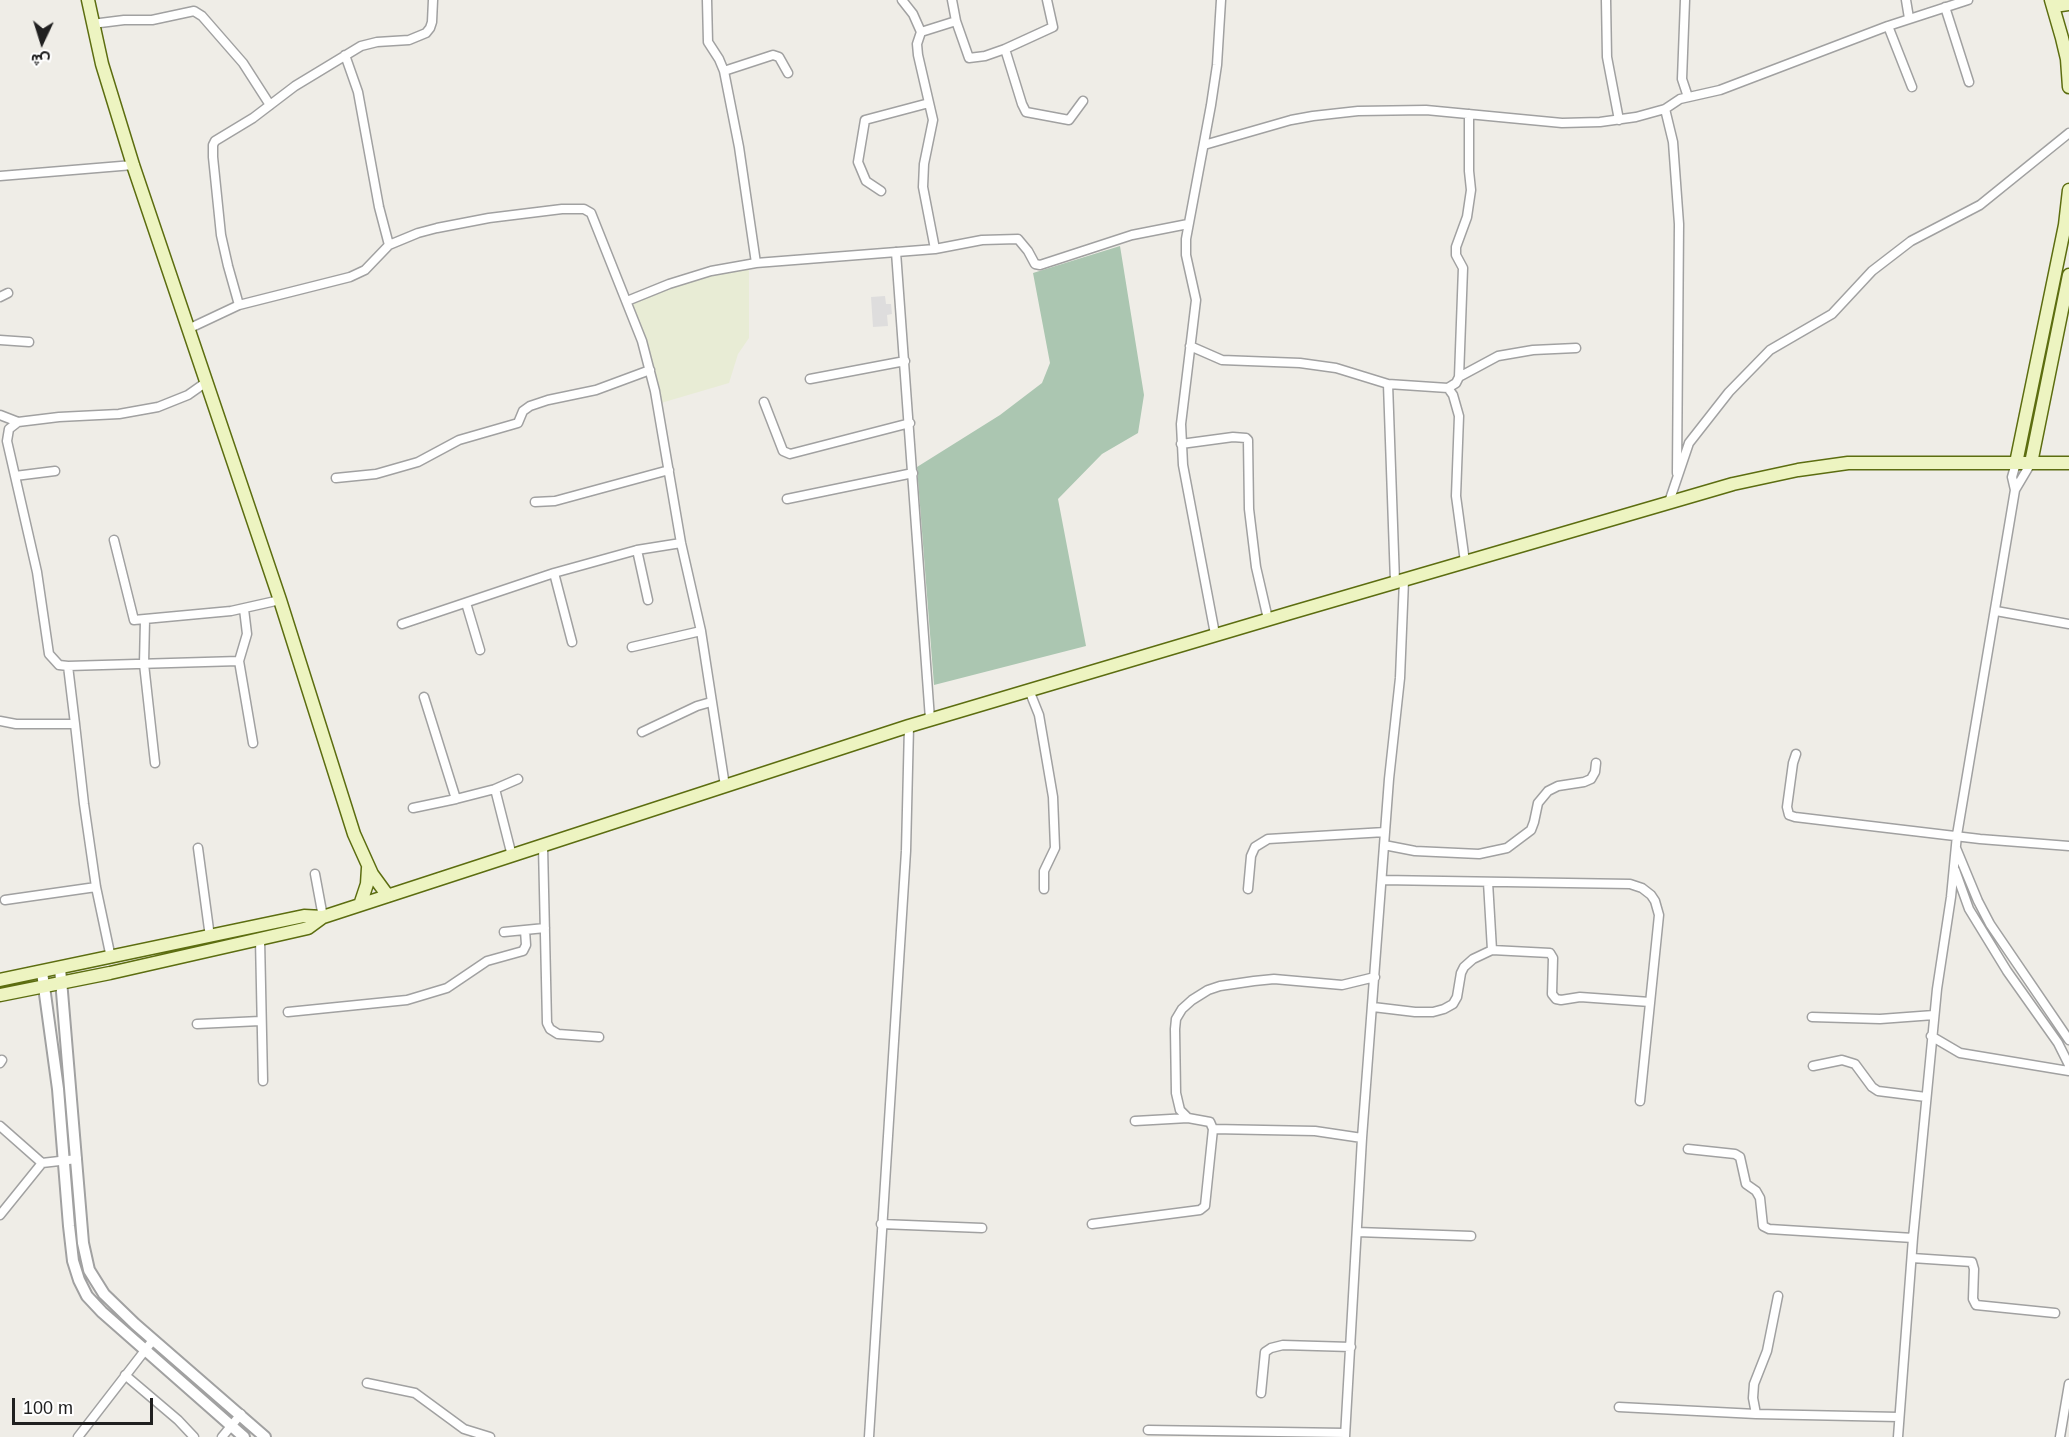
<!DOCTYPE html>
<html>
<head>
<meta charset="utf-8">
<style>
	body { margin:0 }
	#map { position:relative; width:2069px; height:1437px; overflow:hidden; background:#efede7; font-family:Arial,Vazirmatn,sans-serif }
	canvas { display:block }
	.north { position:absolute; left:12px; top:12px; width:60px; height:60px; -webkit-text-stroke:4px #fff; paint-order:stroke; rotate:184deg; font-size:16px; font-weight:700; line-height:24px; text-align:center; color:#202020 }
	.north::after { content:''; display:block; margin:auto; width:21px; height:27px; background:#202020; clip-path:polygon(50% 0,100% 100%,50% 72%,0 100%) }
	.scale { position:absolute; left:12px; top:1398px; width:141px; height:27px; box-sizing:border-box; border:3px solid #202020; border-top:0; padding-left:8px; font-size:18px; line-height:21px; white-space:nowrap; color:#202020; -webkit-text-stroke:4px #fff; paint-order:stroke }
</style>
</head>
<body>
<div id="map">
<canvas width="2069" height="1437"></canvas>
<div class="north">ش</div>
<div class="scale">100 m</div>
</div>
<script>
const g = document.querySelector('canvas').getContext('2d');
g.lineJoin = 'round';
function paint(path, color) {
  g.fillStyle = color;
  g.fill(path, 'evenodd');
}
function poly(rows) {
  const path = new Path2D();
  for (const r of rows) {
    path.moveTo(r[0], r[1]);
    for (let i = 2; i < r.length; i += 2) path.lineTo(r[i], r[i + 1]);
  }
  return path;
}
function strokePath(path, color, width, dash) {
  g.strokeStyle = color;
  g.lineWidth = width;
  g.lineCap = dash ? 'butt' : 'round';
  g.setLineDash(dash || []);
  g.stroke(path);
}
paint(poly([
	[885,296,886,304,891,304,892,314,887,315,888,326,873,327,871,297]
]), '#dedddd');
paint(poly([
	[749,269,749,338,738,354,729,383,661,403,644,339,628,303,668,288,701,278]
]), '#e8ecd5');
paint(poly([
	[1120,246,1144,395,1138,433,1102,454,1058,499,1086,646,934,685,917,467,1000,415,1042,383,1050,363,1033,273]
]), '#abc6b1');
const minor = poly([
	[707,0,708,42,719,59,724,71,739,147,756,263],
	[902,0,913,14,921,32,917,44,918,55,933,120,924,164,923,187,935,249],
	[1047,0,1053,27,1005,49,1022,104,1026,112,1069,120,1083,101],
	[1606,0,1607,57,1619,120],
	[1685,0,1682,79,1688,97],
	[1906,0,1909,18],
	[1945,7,1969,82],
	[956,21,969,58,985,56,1005,49],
	[92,24,124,20,152,20,194,11,202,16,243,63,270,105],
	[1888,26,1912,87],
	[921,32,956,21,952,0],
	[345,55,358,92,379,207,389,245],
	[724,71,773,55,779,57,788,73],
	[1665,109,1673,142,1679,224,1677,473],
	[1204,145,1291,120,1313,116,1358,111,1426,110,1562,123,1600,122,1636,117,1665,109,1680,99,1720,90,1888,26,1968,0],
	[0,176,133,165],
	[881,191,866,181,858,162,865,120,929,103],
	[896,252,930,719],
	[0,297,8,293],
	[627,301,669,284,711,271,756,263,935,249,982,240,1018,239,1028,251,1035,264,1040,265,1132,235,1188,224],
	[239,305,350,277,365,270,389,245,418,233,437,228,489,218,562,209,584,209,591,213,642,341,655,391,681,543,701,631,725,786],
	[188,329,239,305,228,266,221,235,213,157,213,145,215,141,253,118,295,86,361,46,377,42,409,40,426,33,430,28,432,22,433,0],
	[0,340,29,342],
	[1190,346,1222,360,1300,363,1336,368,1388,384,1448,388,1453,395,1459,416,1456,496,1465,562],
	[1459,377,1498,356,1533,350,1576,348],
	[810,379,905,361],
	[1388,384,1395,582],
	[1448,388,1456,383,1459,377,1463,268,1456,255,1456,247,1467,217,1471,190,1469,171,1469,114],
	[764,402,783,451,790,454,910,423],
	[0,415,18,422],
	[1181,444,1233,437,1246,438,1248,440,1249,509,1256,567,1268,619],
	[15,476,55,471],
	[336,478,376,474,418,462,459,440,518,423,523,411,530,406,548,400,596,390,650,370],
	[2015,490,2031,463],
	[787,499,913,473],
	[535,502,555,501,669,470],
	[1669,502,1689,443,1729,392,1770,350,1832,314,1872,271,1911,241,1980,205,2069,133],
	[114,540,134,620,231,611,280,600],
	[637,550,648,600],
	[554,573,572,642],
	[466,603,480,650],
	[244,609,247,634,239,661,253,743],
	[1996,611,2069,624],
	[145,620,144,664,155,763],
	[402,624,554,573,637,550,681,543],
	[1215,634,1183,465,1181,424,1196,300,1186,255,1186,239,1211,105,1217,65,1221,0],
	[632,647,701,631],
	[68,666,59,665,49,654,37,572,7,441,9,429,18,422,59,417,119,414,158,407,188,395,205,383],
	[1029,690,1039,715,1053,797,1055,848,1044,871,1044,889],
	[424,697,456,799,495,789,512,856],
	[0,721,16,724,75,724,84,804,96,887,111,958],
	[75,724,68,666,239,661],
	[642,732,697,706,711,702],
	[1796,754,1793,763,1787,807,1789,815,1795,817,1980,839,2069,846],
	[495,789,518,779],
	[413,808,456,799],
	[1384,845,1415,851,1479,854,1507,848,1531,830,1534,822,1538,803,1548,791,1558,786,1584,782,1591,779,1595,772,1596,763],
	[543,846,547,1023,550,1029,558,1034,599,1037],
	[198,848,210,937],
	[1956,848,1978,901,1990,924,2069,1040],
	[1955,870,1969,909,2007,971,2058,1043,2069,1065],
	[315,874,323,917],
	[1382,880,1630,884,1642,888,1651,895,1655,901,1659,915,1640,1101],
	[1488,882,1492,950],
	[1248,889,1251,856,1255,847,1268,839,1385,832],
	[5,900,96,887],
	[504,932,545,928],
	[260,939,263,1081],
	[1373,1007,1415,1012,1433,1012,1444,1009,1453,1004,1457,997,1461,973,1464,967,1473,959,1492,950,1550,953,1553,958,1552,994,1556,999,1561,1000,1580,997,1650,1002],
	[288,1012,407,1000,447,988,487,961,523,951,526,945,525,930],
	[1812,1017,1880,1019,1934,1015],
	[197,1024,260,1021],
	[1931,1036,1960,1053,2069,1071],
	[0,1063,2,1060],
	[1813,1066,1842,1060,1855,1064,1872,1087,1878,1091,1926,1097],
	[1188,1118,1180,1110,1176,1093,1175,1029,1176,1019,1182,1009,1192,1000,1208,990,1220,986,1254,981,1274,979,1342,985,1375,977],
	[0,1126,42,1163,77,1159],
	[1213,1129,1315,1131,1362,1138],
	[1688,1149,1735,1154,1740,1157,1746,1184,1756,1191,1760,1198,1763,1226,1769,1229,1913,1238],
	[0,1215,42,1163],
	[881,1224,982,1228],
	[1092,1224,1200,1210,1205,1206,1213,1129,1210,1122,1188,1118,1135,1121],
	[1357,1232,1471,1236],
	[1912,1258,1972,1262,1974,1269,1973,1299,1976,1305,2055,1313],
	[125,1375,178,1420,194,1437],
	[367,1383,415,1393,464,1429,490,1437],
	[1261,1393,1265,1352,1271,1348,1283,1345,1351,1347],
	[1619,1407,1756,1414,1899,1417],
	[1756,1414,1753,1398,1754,1384,1767,1351,1778,1296],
	[1148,1430,1345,1433],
	[78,1437,153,1340],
	[222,1437,241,1414],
	[869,1437,906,851,909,726],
	[1345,1437,1362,1138,1389,779,1400,678,1404,580],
	[1898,1437,1913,1238,1937,989,1951,897,1957,835,2015,490,2012,477,2016,463],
	[2060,1437,2069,1384]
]);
const tertiary = poly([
	[60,968,83,1243,89,1270,104,1294,135,1324,265,1437],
	[42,972,58,1089,69,1226,73,1261,79,1280,87,1296,102,1312,244,1437]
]);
const secondary = poly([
	[88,0,102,64,133,165,280,600,354,834,372,874,388,896],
	[2051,0,2062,38,2067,59,2069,87],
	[2054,6,2069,4],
	[2016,463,2065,225,2069,190],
	[2031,463,2069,275],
	[360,905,367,884,368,868],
	[0,980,304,916,323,917],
	[0,995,110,973,308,928,323,917,909,726,1290,613,1733,484,1798,470,1848,463,2069,463]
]);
strokePath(minor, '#a1a1a1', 11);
strokePath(tertiary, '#a1a1a1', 14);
strokePath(secondary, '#5c6d10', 15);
strokePath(minor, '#fff', 8);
strokePath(tertiary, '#fff', 10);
strokePath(secondary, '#edf4c1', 12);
</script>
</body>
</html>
